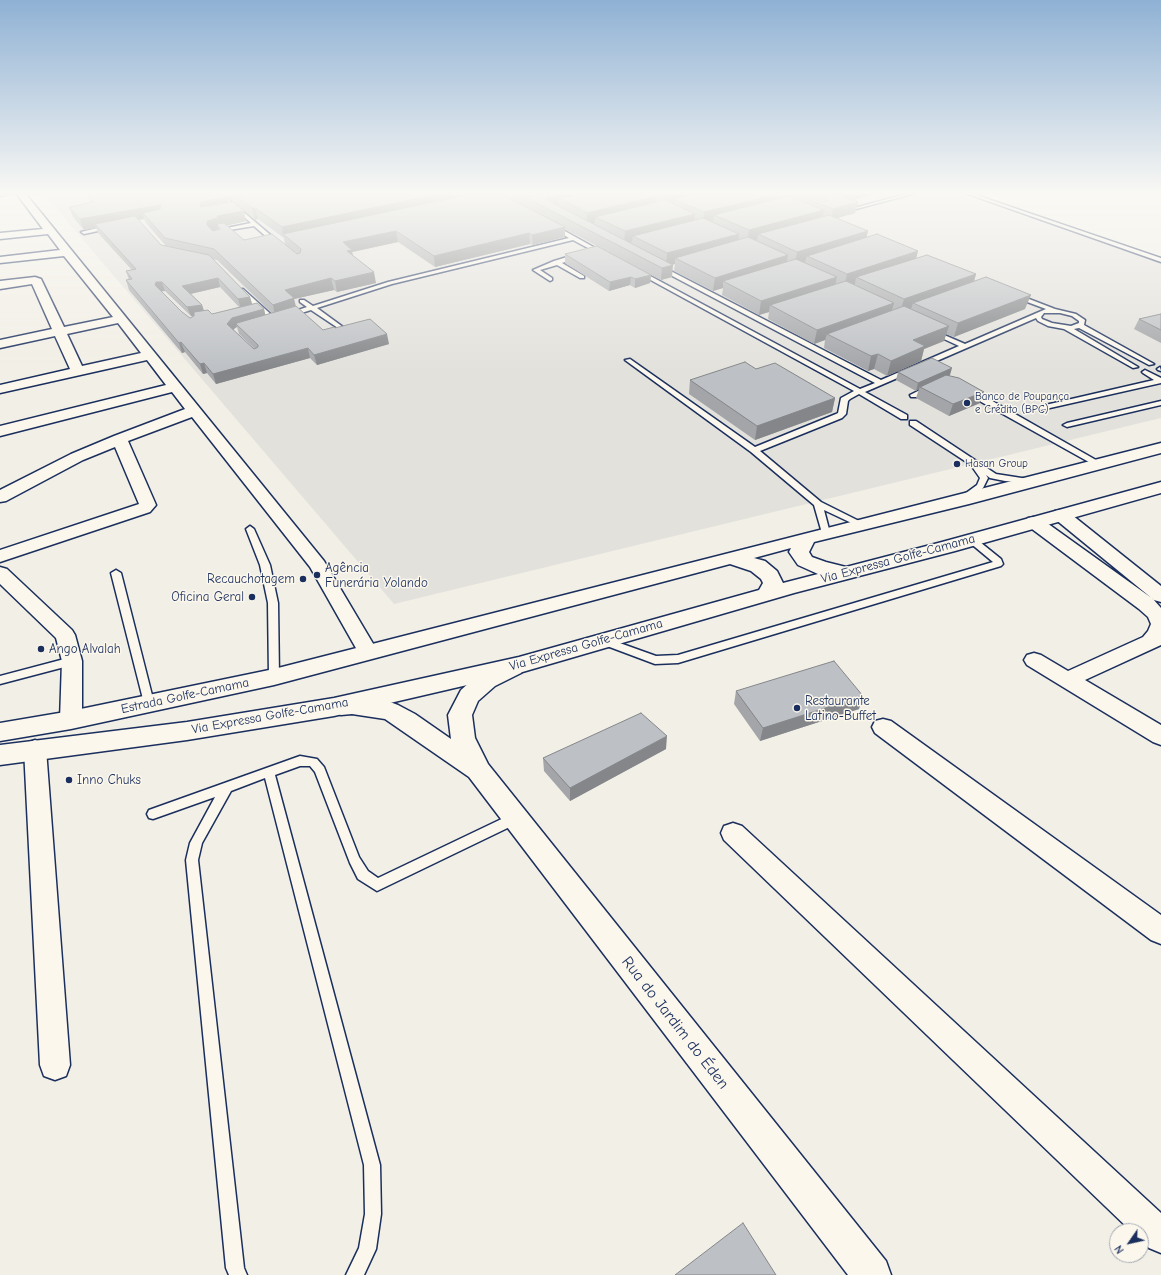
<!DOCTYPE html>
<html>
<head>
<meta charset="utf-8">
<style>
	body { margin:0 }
	#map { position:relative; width:1161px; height:1275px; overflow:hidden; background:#f2efe6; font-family:"Comic Neue",sans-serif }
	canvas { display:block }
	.north { position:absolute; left:1109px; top:1223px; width:40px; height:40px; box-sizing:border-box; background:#fbf7ec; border:1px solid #a1a7b3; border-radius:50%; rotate:236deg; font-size:11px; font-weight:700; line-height:16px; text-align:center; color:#1b2f5e }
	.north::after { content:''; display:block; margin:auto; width:14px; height:18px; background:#1b2f5e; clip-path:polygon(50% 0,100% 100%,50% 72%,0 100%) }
</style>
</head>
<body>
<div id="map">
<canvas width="1161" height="1275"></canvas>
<div class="north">N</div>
</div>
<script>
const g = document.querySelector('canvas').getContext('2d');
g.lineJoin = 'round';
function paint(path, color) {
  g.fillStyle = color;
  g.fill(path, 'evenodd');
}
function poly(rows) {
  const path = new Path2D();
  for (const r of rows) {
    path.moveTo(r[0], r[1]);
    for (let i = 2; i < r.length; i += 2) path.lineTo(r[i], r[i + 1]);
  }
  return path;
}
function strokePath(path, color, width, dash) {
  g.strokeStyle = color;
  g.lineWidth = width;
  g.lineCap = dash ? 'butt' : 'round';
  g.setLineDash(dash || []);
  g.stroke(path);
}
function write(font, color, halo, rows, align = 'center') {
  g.font = font + ' "Comic Neue",sans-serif';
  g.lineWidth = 3;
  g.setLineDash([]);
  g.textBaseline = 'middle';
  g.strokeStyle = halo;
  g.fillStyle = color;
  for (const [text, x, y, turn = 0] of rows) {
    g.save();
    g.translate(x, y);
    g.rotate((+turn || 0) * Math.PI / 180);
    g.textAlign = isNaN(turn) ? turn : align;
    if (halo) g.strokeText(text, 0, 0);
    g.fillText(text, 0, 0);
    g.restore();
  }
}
paint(poly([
	[43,193,955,193,1161,263,1161,418,394,604]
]), '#e2e1dc');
const service = poly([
	[217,193,221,193,274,238,274,240,270,240,254,226,217,232,217,230,251,223,217,193],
	[910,193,916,193,856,209,854,208,910,193],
	[965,193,970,193,1161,258,1161,262,965,193],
	[110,225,113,227,112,228,84,234,81,232,110,225],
	[554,225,606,254,601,255,573,240,392,284,317,308,343,327,343,329,341,330,311,310,276,321,272,321,260,311,251,311,251,309,256,308,238,290,243,289,275,318,307,307,300,302,300,300,304,300,313,306,388,282,569,238,552,228,552,226,554,225],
	[577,254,579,255,579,257,562,263,584,276,584,278,580,278,557,265,540,270,552,278,552,280,550,281,533,270,554,261,577,254],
	[659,267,663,267,881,380,959,346,931,333,931,331,935,331,965,344,1046,309,1014,297,1013,296,1016,294,1055,309,1076,314,1085,320,1084,325,1154,364,1149,365,1079,328,1074,329,1138,367,1133,368,1064,329,1048,326,1038,321,1036,318,865,392,907,415,907,419,901,419,859,394,850,399,848,401,846,414,842,418,760,451,821,502,867,525,863,528,860,527,824,510,830,533,826,536,822,533,814,505,751,452,625,360,630,359,755,447,836,414,838,413,841,398,854,391,636,272,641,271,860,389,875,383,659,269,659,267],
	[1044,313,1060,313,1072,316,1079,321,1079,323,1071,326,1052,323,1042,319,1041,317,1044,313],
	[1160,367,1161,371,1158,370,1157,369,1160,367],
	[1145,370,1161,378,1161,383,1041,410,1037,408,1041,406,1154,380,1143,373,1142,372,1145,370],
	[928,386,934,386,935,388,917,397,911,397,910,395,928,386],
	[967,390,973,390,1103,464,1099,466,1096,466,967,394,967,390],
	[1161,401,1161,405,1067,427,1063,425,1067,423,1161,401],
	[910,421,916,421,996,474,1028,479,1032,481,1028,483,1005,481,990,478,986,475,988,478,983,488,968,500,962,500,961,498,962,496,977,485,980,478,973,468,974,467,910,425,910,421],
	[250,526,254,529,270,565,278,603,279,677,278,680,274,681,270,680,269,677,268,603,260,565,246,529,250,526],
	[972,537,975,538,1001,559,1003,564,1001,566,678,663,655,664,599,643,598,641,603,637,656,656,678,655,993,562,969,542,968,540,972,537],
	[116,570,121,573,154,703,153,706,149,707,145,706,144,703,111,573,116,570],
	[72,657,76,658,77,661,76,664,0,684,0,676,72,657],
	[300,756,317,759,324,767,359,857,368,871,378,878,512,814,516,813,520,814,522,818,520,822,377,891,358,879,350,863,315,772,310,766,300,766,275,775,380,1165,381,1214,376,1249,364,1275,346,1275,359,1248,365,1214,364,1165,265,778,231,791,202,843,198,860,244,1268,247,1275,229,1275,226,1268,186,860,190,843,215,797,153,819,149,818,147,814,149,810,300,756]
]);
const minor = poly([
	[0,193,7,193,5,195,0,196,0,193],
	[16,193,25,193,324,561,378,652,375,657,368,659,361,657,310,567,192,417,128,441,156,505,150,512,0,562,0,550,139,504,115,447,83,460,6,501,0,502,0,490,71,454,114,436,185,409,172,392,0,436,0,426,166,385,147,360,0,393,0,385,70,369,55,336,0,348,0,340,52,329,32,284,0,289,0,281,35,277,41,279,64,327,113,317,64,256,0,263,0,257,60,250,48,234,0,239,0,233,43,229,16,193],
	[118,323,141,353,82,366,67,334,118,323],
	[1061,510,1067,511,1161,586,1161,602,1154,600,1055,519,1052,515,1055,511,1061,510],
	[1034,517,1040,518,1153,599,1161,608,1161,645,1085,680,1161,725,1161,745,1153,742,1027,665,1024,660,1027,655,1034,653,1041,655,1068,671,1143,637,1148,631,1151,624,1148,617,1139,609,1028,526,1025,522,1028,518,1034,517],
	[0,567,7,569,72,630,75,635,82,661,82,720,79,726,71,728,63,726,60,720,62,661,56,638,0,584,0,567],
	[883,719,891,721,1161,915,1161,944,1151,940,875,733,872,727,875,721,883,719],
	[35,740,43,743,46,749,70,1065,66,1076,55,1080,44,1076,40,1065,24,749,27,743,35,740],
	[733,823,742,826,1161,1213,1161,1253,1149,1248,1141,1240,1141,1231,1131,1231,724,840,721,833,724,826,733,823]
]);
const tertiary = poly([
	[513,659,521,661,524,667,521,673,495,686,478,701,472,715,475,738,488,764,886,1261,891,1275,848,1275,469,777,385,719,352,714,341,715,333,712,329,706,333,700,352,696,390,702,398,705,415,714,451,739,448,715,461,690,479,674,513,659]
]);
const trunk = poly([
	[1161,443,1161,453,969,504,814,542,809,552,812,557,826,562,846,567,942,542,1161,482,1161,493,955,551,794,593,519,673,334,716,187,740,0,765,0,745,187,722,334,698,519,657,759,590,763,583,761,579,751,571,730,564,274,685,71,729,0,741,0,723,71,711,274,669,1161,443],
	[791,548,789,552,798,565,818,574,783,583,777,571,765,561,754,558,791,548]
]);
strokePath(service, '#1b2f5e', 3);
strokePath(minor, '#1b2f5e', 3);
strokePath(tertiary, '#1b2f5e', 3);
strokePath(trunk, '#1b2f5e', 3);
paint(service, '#fbf7ec');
paint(minor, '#fbf7ec');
paint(tertiary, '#fbf7ec');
paint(trunk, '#fbf7ec');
paint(poly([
	[82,193,223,193,224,194,224,193,874,193,874,194,853,200,858,202,855,213,836,218,868,231,866,238,916,258,976,274,974,282,1025,309,954,337,946,334,944,341,924,349,921,361,887,376,874,369,868,371,824,348,825,340,814,344,768,319,769,312,759,315,722,295,723,288,713,291,674,271,675,264,672,265,672,277,661,280,651,275,650,283,635,288,630,285,609,291,565,263,565,254,625,261,565,229,565,237,533,245,530,244,435,267,398,242,352,252,353,256,376,283,337,292,334,290,294,299,296,306,323,330,335,328,389,344,317,365,310,358,216,384,207,373,203,374,185,352,182,353,129,290,126,280,129,280,126,271,132,270,98,233,96,228,84,230,73,217,69,207,91,203,87,197],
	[228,197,255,220,258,219,284,238,285,245,244,240,227,225,246,221,230,203],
	[144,219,146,223,166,246,161,245,138,220],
	[212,259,217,260,272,313,265,315,264,309,252,304,250,297],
	[220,287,239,307,212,314,204,311,202,305,191,294],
	[161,291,165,291,191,316,193,316,190,318,182,312],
	[237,327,239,334,255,349,254,349,233,330,235,328],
	[1161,314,1161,343,1134,329,1139,319],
	[756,369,835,398,832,412,755,440,689,394,690,380],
	[898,372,950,375,949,376,980,403,949,416,916,398,919,389,916,391,896,380],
	[736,691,859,709,760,741,734,704],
	[666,749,570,801,544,771,543,758]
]), '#a3a5a9');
paint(poly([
	[443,193,488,193,283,235,282,227],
	[571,193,618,193,559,198,559,206,548,209,546,198],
	[679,193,724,193,674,199,674,204,665,206,666,195],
	[841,193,874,193,874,194,834,205,836,194],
	[779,194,777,205,714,215,713,221,703,223,704,212],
	[656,196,655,209,595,217,595,223,587,225,587,213],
	[228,197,231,207,200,207,201,202],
	[858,202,855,213,831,220,833,209],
	[161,205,164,215,143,213,144,219,98,227,95,224,96,228,84,230,80,219],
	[252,208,255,208,258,219,255,220],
	[824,210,822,223,758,234,757,241,747,243,749,230],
	[244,211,246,221,221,227,217,224,218,229,210,231,207,225,207,221,217,216],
	[695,214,694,227,633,236,632,242,624,244,625,231],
	[565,227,565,237,533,245,532,235],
	[396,231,398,242,352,252,354,260,348,262,343,242],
	[868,231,865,244,807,256,805,262,795,265,797,252],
	[529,233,530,244,435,267,434,256],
	[739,234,738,247,675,258,675,264,666,266,667,253],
	[918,251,915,264,856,277,855,284,844,287,847,274],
	[788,255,786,269,723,281,723,288,713,291,715,278],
	[673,265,672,277,661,280,662,268],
	[374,272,376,283,337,292,335,281],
	[976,274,972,287,913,303,911,309,900,313,904,299],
	[651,275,650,283,635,288,635,279],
	[631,277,630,285,609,291,610,282],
	[837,277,834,291,770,305,769,312,759,315,761,301],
	[218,278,220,287,185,295,182,286],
	[331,278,334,290,294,299,296,309,275,316,273,305,285,290],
	[156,282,162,282,165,291,159,292,155,285],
	[1031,295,1025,309,954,337,958,323],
	[250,297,253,307,241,309,238,299],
	[894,303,890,317,827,334,825,340,814,344,817,330],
	[202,305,205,314,191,316,187,307],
	[264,309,266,318,236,324,237,327,235,328,230,334,227,324,232,318],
	[949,326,944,341,924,349,921,361,887,376,891,361,913,340],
	[387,334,389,344,317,365,314,355],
	[181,342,185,352,182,353,179,343],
	[308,348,310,358,216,384,213,374],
	[878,354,874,369,868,371,871,356],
	[204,363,207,373,203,374,200,364],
	[952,368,950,375,922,388,920,387,919,389,916,391,918,383],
	[984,392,980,403,949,416,953,404],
	[835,398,832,412,755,440,757,426],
	[863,696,859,709,760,741,763,728],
	[667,736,666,749,570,801,570,788]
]), '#848689');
const building = poly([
	[88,193,223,193,228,197,201,202,200,207,233,202,244,211,217,216,218,218,207,221,207,225,213,231,220,229,217,224,224,223,244,240,272,234,297,254,300,253,301,249,283,234,475,193,499,193,565,227,532,235,529,233,434,256,396,231,343,242,352,250,347,251,374,272,335,281,331,278,285,290,294,298,273,305,214,249,165,238,143,213,160,209,161,205,80,219,69,207,94,202,88,195,90,195,88,193],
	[233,193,443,193,282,227,255,208,252,208,233,193],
	[517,193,571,193,546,198,547,200,673,265,662,268,517,193],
	[586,193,648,193,656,196,587,213,559,198,586,193],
	[659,193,679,193,666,195,659,193],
	[703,193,776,193,779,194,704,212,674,199,703,193],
	[791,193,799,193,822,202,827,201,828,199,811,193,841,193,836,194,858,202,833,209,791,193],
	[788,196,824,210,749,230,714,215,788,196],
	[665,200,695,214,625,231,595,217,665,200],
	[829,215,868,231,797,252,758,234,829,215],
	[135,216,161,245,209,255,250,297,238,299,218,278,182,286,202,305,187,307,162,282,156,282,155,285,182,312,190,318,194,316,194,312,208,310,212,314,257,303,264,309,232,318,227,324,254,349,258,347,258,345,236,324,237,323,296,306,323,330,334,327,335,328,370,319,387,334,314,355,308,348,213,374,204,363,200,364,181,342,179,343,126,280,132,279,126,271,136,269,95,224,135,216],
	[703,218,739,234,667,253,633,236,703,218],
	[877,234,918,251,847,274,807,256,877,234],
	[748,237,788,255,715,278,675,258,748,237],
	[597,246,651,275,635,279,631,277,610,282,565,254,597,246],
	[927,255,976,274,904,299,856,277,927,255],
	[796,259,837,277,761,301,723,281,796,259],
	[986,277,1031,295,958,323,913,303,986,277],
	[846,281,894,303,817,330,770,305,846,281],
	[904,306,949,326,913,340,925,346,891,361,878,354,871,356,827,334,904,306],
	[1161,314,1161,330,1139,319,1161,314],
	[932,358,952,368,918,383,898,372,932,358],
	[745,362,756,369,775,363,835,398,757,426,690,380,745,362],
	[946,375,959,378,984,392,953,404,920,387,946,375],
	[834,661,863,696,763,728,736,691,834,661],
	[641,713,667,736,570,788,543,758,641,713],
	[743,1223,776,1275,675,1275,743,1223]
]);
paint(building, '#bdc0c4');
strokePath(building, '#848689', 1);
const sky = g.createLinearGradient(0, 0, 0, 371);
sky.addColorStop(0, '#8fb1d4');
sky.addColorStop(0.52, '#f9f8f4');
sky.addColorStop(1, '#f9f8f400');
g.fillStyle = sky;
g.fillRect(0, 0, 1161, 371);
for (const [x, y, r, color] of [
	[967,403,4,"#1b2f5e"],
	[957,464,4,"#1b2f5e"],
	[317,575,4,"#1b2f5e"],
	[303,579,4,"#1b2f5e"],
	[252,597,4,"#1b2f5e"],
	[41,649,4,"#1b2f5e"],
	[797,708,4,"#1b2f5e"],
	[69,780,4,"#1b2f5e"]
]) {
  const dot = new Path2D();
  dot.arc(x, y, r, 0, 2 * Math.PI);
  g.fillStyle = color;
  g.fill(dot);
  strokePath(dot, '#fbf7ec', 1.5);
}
write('11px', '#1b2f5e', '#fbf7ec', [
	["Banco de Poupança",975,397],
	["e Crédito (BPC)",975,410],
	["Hasan Group",965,464]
], 'left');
write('13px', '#1b2f5e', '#fbf7ec', [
	["Via Expressa Golfe-Camama",898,559,-15],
	["Via Expressa Golfe-Camama",586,645,-16],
	["Estrada Golfe-Camama",185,696,-12],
	["Via Expressa Golfe-Camama",270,716,-10]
]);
write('13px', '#1b2f5e', '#fbf7ec', [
	["Agência",325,568],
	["Funerária Yolando",325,583],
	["Recauchotagem",295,579,"right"],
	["Oficina Geral",244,597,"right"],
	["Ango Alvalah",49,649],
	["Restaurante",805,701],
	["Latino-Buffet",805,716],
	["Inno Chuks",77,780]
], 'left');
write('16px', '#1b2f5e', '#fbf7ec', [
	["Rua do Jardim do Éden",675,1023,52]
]);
</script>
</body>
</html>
